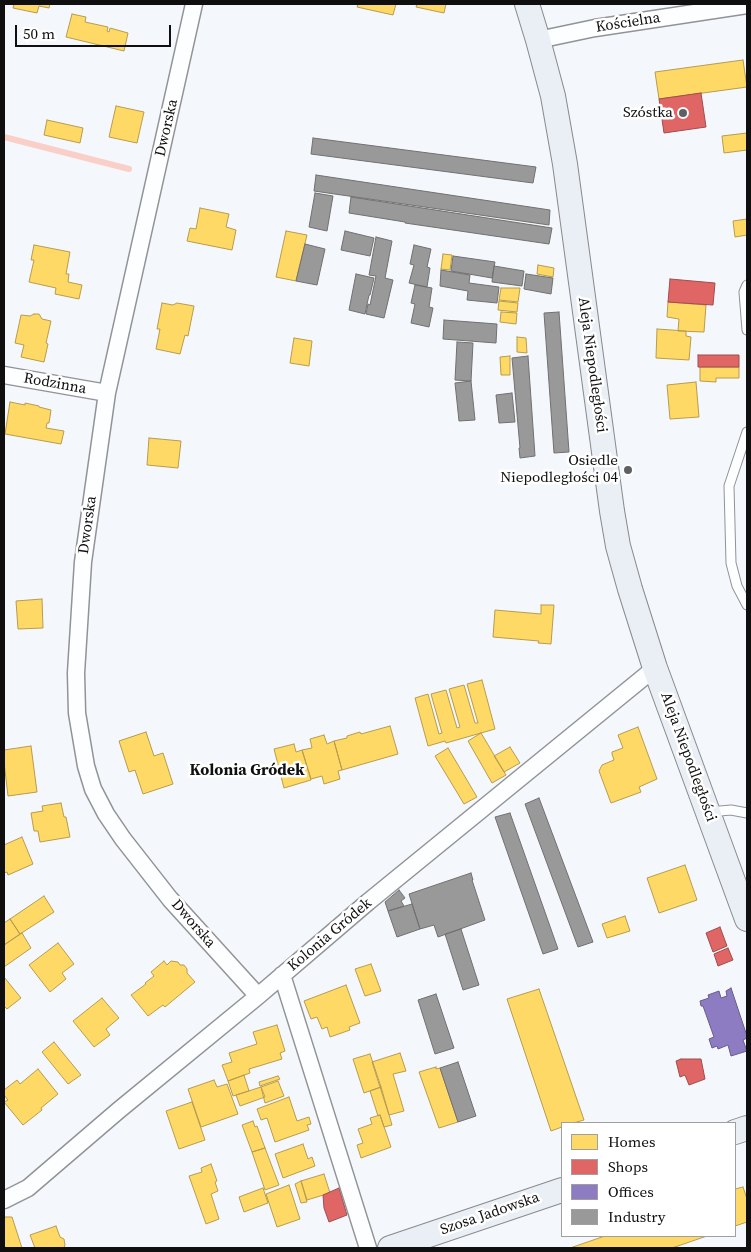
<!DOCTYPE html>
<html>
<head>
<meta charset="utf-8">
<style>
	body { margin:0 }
	#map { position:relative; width:751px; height:1252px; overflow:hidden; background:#f4f7fc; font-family:"Source Serif 4",serif }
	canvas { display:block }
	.frame { position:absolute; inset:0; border:5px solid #0f0f0f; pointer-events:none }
	.legend { position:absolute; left:561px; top:1122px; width:175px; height:115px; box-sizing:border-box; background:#fff; border:1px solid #9f9f9f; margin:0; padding:6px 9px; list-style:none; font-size:15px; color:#0f0f0f }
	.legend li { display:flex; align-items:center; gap:10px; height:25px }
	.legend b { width:25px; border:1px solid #9f9f9f }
	.scale { position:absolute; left:15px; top:25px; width:156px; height:22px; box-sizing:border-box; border:2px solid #0f0f0f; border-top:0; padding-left:6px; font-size:15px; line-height:18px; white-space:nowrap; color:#0f0f0f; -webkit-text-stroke:4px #fff; paint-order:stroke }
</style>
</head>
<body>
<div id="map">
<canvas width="751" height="1252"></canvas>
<div class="frame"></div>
<ul class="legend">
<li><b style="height:14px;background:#ffd966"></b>Homes</li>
<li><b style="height:14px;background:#e06666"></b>Shops</li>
<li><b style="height:14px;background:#8e7cc3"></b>Offices</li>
<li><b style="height:14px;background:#999"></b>Industry</li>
</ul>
<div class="scale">50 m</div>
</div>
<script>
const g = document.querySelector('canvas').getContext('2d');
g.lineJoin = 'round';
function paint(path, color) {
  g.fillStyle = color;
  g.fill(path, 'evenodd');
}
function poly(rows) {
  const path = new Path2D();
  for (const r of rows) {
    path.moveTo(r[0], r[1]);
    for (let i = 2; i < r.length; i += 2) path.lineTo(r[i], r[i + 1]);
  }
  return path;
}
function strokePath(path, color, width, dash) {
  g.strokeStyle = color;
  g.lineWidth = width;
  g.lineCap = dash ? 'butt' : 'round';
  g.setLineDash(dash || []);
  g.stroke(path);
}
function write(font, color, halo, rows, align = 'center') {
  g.font = font + ' "Source Serif 4",serif';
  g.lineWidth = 5;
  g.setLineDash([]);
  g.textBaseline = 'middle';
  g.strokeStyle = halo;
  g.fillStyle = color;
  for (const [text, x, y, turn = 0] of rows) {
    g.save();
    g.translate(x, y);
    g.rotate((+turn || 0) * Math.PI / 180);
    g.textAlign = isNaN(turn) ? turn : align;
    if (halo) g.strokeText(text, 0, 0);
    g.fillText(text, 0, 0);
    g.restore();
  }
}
const homes = poly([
	[14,4,50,4,49,8,39,6,37,13,13,8,14,4],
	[358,4,396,4,393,15,357,7,358,4],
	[417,4,446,4,444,13,416,7,417,4],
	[72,14,86,17,85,22,108,27,107,31,109,32,110,28,128,33,124,51,66,37,72,14],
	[743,60,747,87,659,99,655,72,743,60],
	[116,106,144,112,137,143,109,137,116,106],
	[47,120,83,128,80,143,44,135,47,120],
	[747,133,747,150,724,153,722,136,747,133],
	[200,208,229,214,226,227,236,230,232,250,187,241,190,228,196,229,200,208],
	[747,219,747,235,735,237,733,221,747,219],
	[286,231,307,235,296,281,276,277,286,231],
	[34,245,70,252,66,274,69,274,68,282,82,285,79,299,55,294,56,288,29,282,34,260,31,260,34,245],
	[443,254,452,255,450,270,441,269,443,254],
	[538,265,554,268,553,277,537,274,538,265],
	[501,288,520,288,518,302,499,300,501,288],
	[499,301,518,303,517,312,498,310,499,301],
	[668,302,706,305,704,332,678,331,679,319,667,317,668,302],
	[162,303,173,305,177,303,194,306,188,336,185,335,180,354,156,349,160,329,157,329,162,303],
	[501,312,517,313,516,324,500,322,501,312],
	[34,314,39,314,42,319,51,321,46,343,48,344,44,362,21,357,24,345,15,343,21,315,30,316,34,314],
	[657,329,686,331,686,336,691,337,689,360,656,358,657,329],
	[517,337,526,338,527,353,517,352,517,337],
	[294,338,312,341,309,366,290,363,294,338],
	[510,356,510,375,501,375,500,357,510,356],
	[700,367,739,367,739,378,716,378,716,382,700,381,700,367],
	[696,382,699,417,670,419,667,385,696,382],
	[10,402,25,405,25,403,39,406,39,407,51,410,49,423,47,423,46,428,64,431,61,444,5,434,10,402],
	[149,438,181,441,178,468,147,465,149,438],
	[42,599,43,628,18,629,16,601,42,599],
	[541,605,554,605,551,644,538,643,539,641,493,637,495,610,541,614,541,605],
	[482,680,495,729,446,743,445,741,428,746,415,698,428,694,439,734,442,733,431,694,446,690,457,728,460,727,449,689,464,685,475,723,478,723,467,684,482,680],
	[390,726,398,754,342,770,334,741,347,738,347,736,360,732,361,734,390,726],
	[638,727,657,779,639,787,641,792,611,803,599,771,602,765,614,760,612,754,612,752,623,748,618,735,638,727],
	[146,732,154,756,163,753,173,784,143,794,135,770,129,772,119,741,146,732],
	[481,733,506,775,492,783,468,741,481,733],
	[324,735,327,744,334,741,342,770,338,771,340,779,324,784,322,776,311,779,302,750,312,748,310,739,324,735],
	[294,744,296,752,302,750,311,780,284,788,274,749,294,744],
	[31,746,37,792,8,796,4,762,4,750,31,746],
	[510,747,520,763,504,772,494,756,510,747],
	[448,748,477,797,464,804,435,756,448,748],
	[61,803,64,817,66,817,70,837,40,842,38,831,34,831,31,813,43,811,42,806,61,803],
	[22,837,33,864,8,875,7,872,4,873,4,845,22,837],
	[685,865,697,900,659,913,647,878,685,865],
	[44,896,54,912,20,934,10,919,44,896],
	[625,916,630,931,607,938,602,924,625,916],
	[10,919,20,934,4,945,4,923,10,919],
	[22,933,31,948,4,967,4,945,22,933],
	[58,943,74,964,62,973,66,979,50,992,29,965,58,943],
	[164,961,167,965,171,961,178,962,180,965,184,965,187,969,187,973,195,982,165,1007,163,1005,148,1016,131,995,146,984,145,983,154,976,151,972,164,961],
	[371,964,381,991,365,996,355,969,371,964],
	[4,977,21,998,7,1009,4,1006,4,977],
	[346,985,360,1023,349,1027,350,1030,330,1037,327,1027,322,1029,317,1017,311,1019,304,1001,346,985],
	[539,989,584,1120,573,1123,562,1123,562,1127,551,1131,507,999,539,989],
	[102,998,119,1018,106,1029,110,1035,94,1047,73,1021,102,998],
	[277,1025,285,1051,280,1053,282,1059,249,1069,250,1073,228,1081,222,1065,232,1062,229,1053,257,1044,253,1032,277,1025],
	[54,1042,81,1075,68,1084,42,1052,54,1042],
	[400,1053,406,1071,393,1074,404,1111,389,1115,372,1062,400,1053],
	[370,1054,381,1087,364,1093,353,1059,370,1054],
	[436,1067,436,1069,440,1068,458,1122,439,1128,419,1072,436,1067],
	[38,1069,58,1094,41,1108,42,1110,23,1125,4,1102,8,1100,4,1095,4,1090,17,1080,20,1084,38,1069],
	[244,1075,249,1091,233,1096,228,1081,244,1075],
	[278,1076,280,1079,260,1086,259,1082,278,1076],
	[214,1080,217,1087,227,1084,238,1114,201,1127,188,1089,214,1080],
	[278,1081,284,1096,265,1103,261,1087,278,1081],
	[261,1087,265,1097,240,1106,236,1095,261,1087],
	[381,1087,392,1125,384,1127,380,1115,378,1116,370,1091,381,1087],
	[289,1097,297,1121,309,1117,311,1124,307,1125,309,1130,275,1142,267,1118,261,1120,257,1109,289,1097],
	[192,1102,205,1140,179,1149,166,1111,192,1102],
	[380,1115,391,1147,361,1158,357,1145,363,1143,358,1129,372,1124,370,1118,380,1115],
	[253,1121,255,1127,257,1126,265,1148,252,1152,242,1125,253,1121],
	[303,1144,308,1159,312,1157,315,1166,283,1178,275,1154,303,1144],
	[265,1148,279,1185,265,1190,252,1152,265,1148],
	[211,1164,217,1181,215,1182,218,1191,211,1194,219,1219,206,1224,189,1176,202,1172,201,1168,211,1164],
	[324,1174,330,1193,307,1200,301,1181,324,1174],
	[301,1181,307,1202,301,1203,295,1184,301,1181],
	[289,1185,300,1219,277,1227,266,1194,289,1185],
	[743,1187,747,1199,747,1222,735,1226,735,1189,743,1187],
	[263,1188,268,1203,244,1212,239,1197,263,1188],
	[4,1217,12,1217,22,1248,5,1248,4,1243,4,1217],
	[56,1226,60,1237,64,1239,65,1245,64,1248,35,1248,30,1235,56,1226],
	[605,1236,707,1236,672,1248,570,1248,605,1236]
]);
paint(homes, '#ffd966');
strokePath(homes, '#b79c4c', 1);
const shops = poly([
	[701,93,706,127,664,133,659,99,701,93],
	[670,279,715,283,713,305,668,302,670,279],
	[698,355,739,355,739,367,698,367,698,355],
	[720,927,727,946,713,952,706,933,720,927],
	[728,948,733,960,718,966,714,954,728,948],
	[681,1059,701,1059,705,1079,689,1085,685,1075,680,1077,676,1061,681,1059],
	[339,1188,347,1215,329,1222,324,1208,323,1195,339,1188]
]);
paint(shops, '#e06666');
strokePath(shops, '#a14c4c', 1);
const offices = poly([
	[731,988,747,1036,747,1038,743,1040,747,1051,731,1056,728,1045,718,1049,717,1046,712,1048,709,1039,714,1037,703,1006,701,1006,700,1001,709,998,708,995,719,991,721,998,727,996,726,991,731,988]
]);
paint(offices, '#8e7cc3');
strokePath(offices, '#685b8d', 1);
const industry = poly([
	[313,138,536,167,533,183,311,154,313,138],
	[316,175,550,210,549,225,314,191,316,175],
	[315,193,333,196,327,231,309,227,315,193],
	[351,197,552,228,549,244,405,223,405,222,349,213,351,197],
	[345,231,374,238,370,256,341,250,345,231],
	[376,237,392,241,385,278,393,280,384,318,366,314,368,304,370,305,376,276,369,275,376,237],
	[305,244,325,249,317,285,296,281,305,244],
	[414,245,431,249,427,267,430,268,427,287,409,283,414,265,410,264,414,245],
	[453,256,495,262,492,278,451,271,453,256],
	[494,266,524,271,522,286,492,282,494,266],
	[441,270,470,275,469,283,499,287,497,303,467,300,468,291,440,286,441,270],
	[356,274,374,278,370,295,369,295,365,314,349,310,356,274],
	[526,274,553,278,551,294,524,289,526,274],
	[415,285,432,288,429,307,433,308,429,327,411,323,415,304,411,303,415,285],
	[559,312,569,452,554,453,544,313,559,312],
	[444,320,497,324,496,343,443,339,444,320],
	[457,342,473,343,471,381,455,380,457,342],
	[528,356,535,456,520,458,519,448,520,448,512,358,528,356],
	[471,381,475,420,459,421,455,383,471,381],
	[512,393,515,422,499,423,496,395,512,393],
	[539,798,593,942,578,947,525,804,539,798],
	[510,813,558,949,543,954,495,817,510,813],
	[471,873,473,880,472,880,485,920,438,937,434,925,420,929,409,894,471,873],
	[399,890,405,898,401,901,404,906,388,911,385,902,399,890],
	[412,904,420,929,397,937,388,911,412,904],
	[461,929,479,985,463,990,445,934,461,929],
	[436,994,454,1048,435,1054,418,1000,436,994],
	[458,1062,476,1116,458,1122,440,1068,458,1062]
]);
paint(industry, '#999');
strokePath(industry, '#707070', 1);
strokePath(poly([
	[4,137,129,169]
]), '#f9cfc7', 6);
const service = poly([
	[747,285,744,292,747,330],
	[747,432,729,486,731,563,737,586,747,605],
	[709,812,731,810,747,813]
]);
const minor = poly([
	[194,4,107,393,83,562,76,673,77,713,86,766,93,789,106,814,123,839,170,899,258,996],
	[538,40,595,28,747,5],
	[4,375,107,393],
	[282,975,368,1248],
	[4,1200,28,1188,119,1110,258,996,368,902,655,668]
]);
const secondary = poly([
	[527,4,538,40,553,96,565,164,612,511,618,546,630,589,655,668,747,919],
	[735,1132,747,1128],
	[390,1248,562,1190]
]);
strokePath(service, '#929396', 11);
strokePath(minor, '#929396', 19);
strokePath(secondary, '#898a8c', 26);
strokePath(service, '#fdfeff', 9);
strokePath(minor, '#fdfeff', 16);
strokePath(secondary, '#eaeef5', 24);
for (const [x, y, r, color] of [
	[683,113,5,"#5f6062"],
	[628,470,5,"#5f6062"]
]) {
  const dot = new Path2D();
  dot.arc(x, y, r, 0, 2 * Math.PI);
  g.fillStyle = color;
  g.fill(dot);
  strokePath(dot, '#fff', 2);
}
write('15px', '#0f0f0f', '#fff', [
	["Kościelna",628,23,-9],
	["Dworska",167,128,-77],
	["Aleja Niepodległości",592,365,82],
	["Rodzinna",55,384,10],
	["Dworska",88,525,-82],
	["Aleja Niepodległości",688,757,70],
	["Dworska",193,924,49],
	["Kolonia Gródek",330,935,-40],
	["Szosa Jadowska",490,1214,-19]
]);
write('15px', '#0f0f0f', '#fff', [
	["Szóstka",673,113],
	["Osiedle",618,461],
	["Niepodległości 04",618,478]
], 'right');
write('bold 16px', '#0f0f0f', '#fff', [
	["Kolonia Gródek",247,771]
]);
</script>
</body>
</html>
